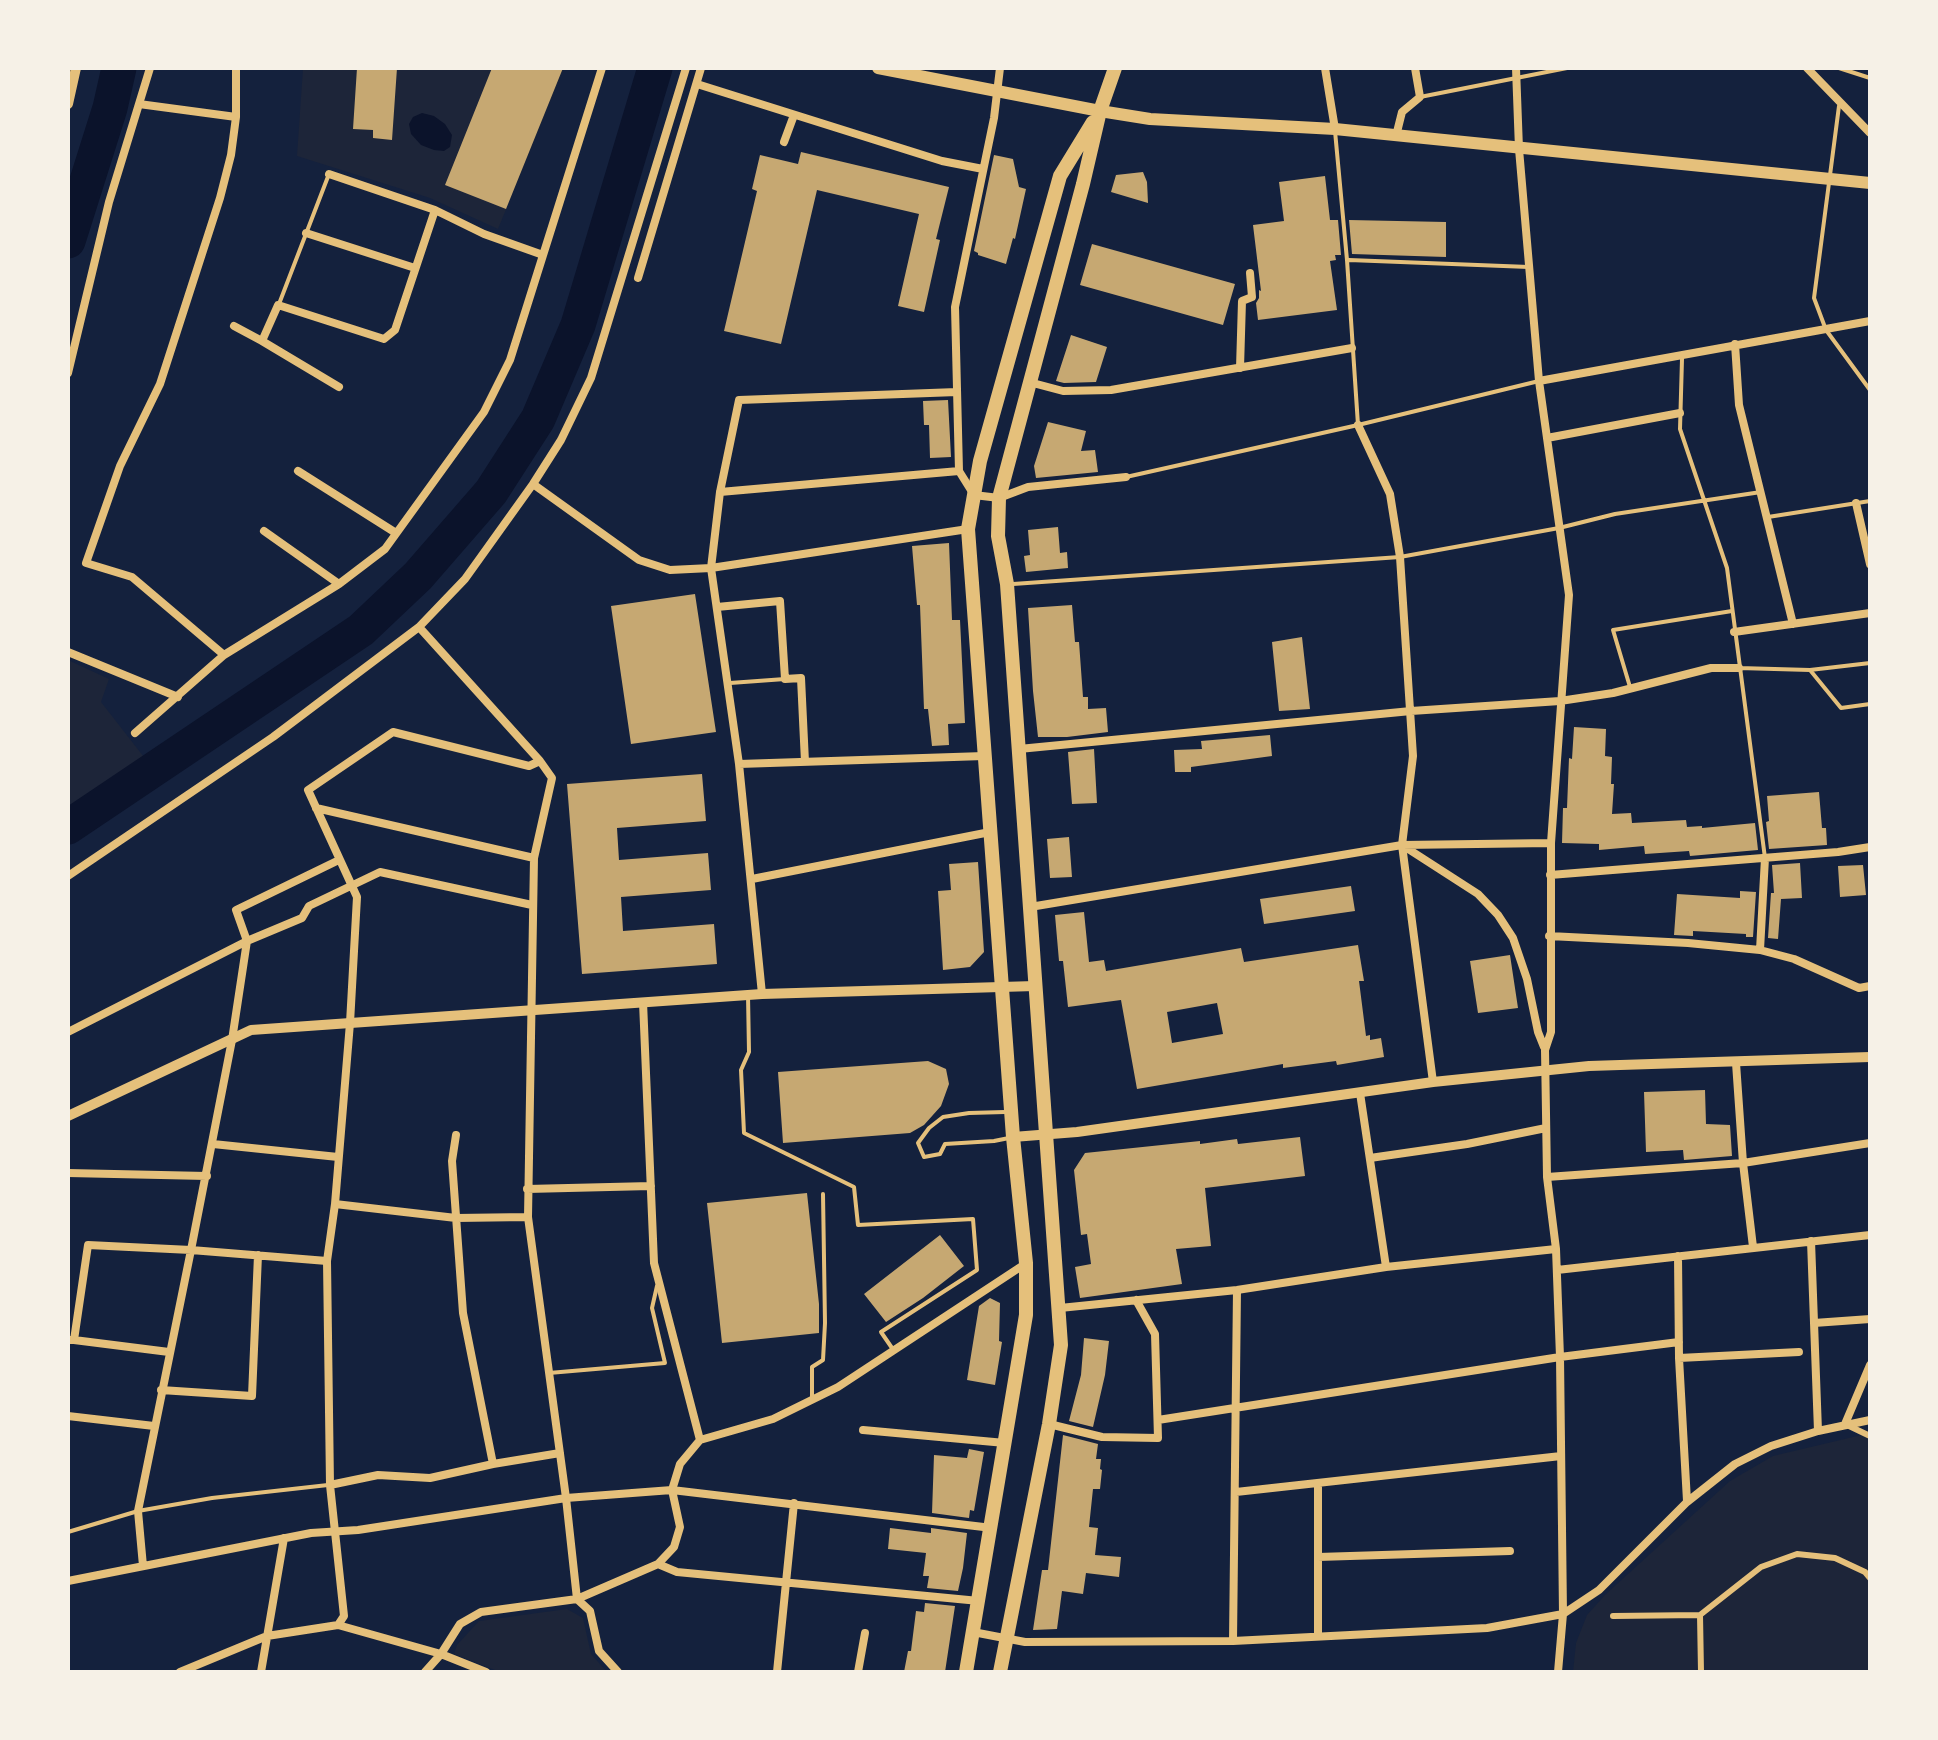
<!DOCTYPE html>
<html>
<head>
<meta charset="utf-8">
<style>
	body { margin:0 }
	#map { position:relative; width:1938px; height:1740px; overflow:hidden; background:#14213d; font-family:Montserrat,sans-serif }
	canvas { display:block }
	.frame { position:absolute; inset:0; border:70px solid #f6f1e7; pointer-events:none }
</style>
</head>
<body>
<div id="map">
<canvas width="1938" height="1740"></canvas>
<div class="frame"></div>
</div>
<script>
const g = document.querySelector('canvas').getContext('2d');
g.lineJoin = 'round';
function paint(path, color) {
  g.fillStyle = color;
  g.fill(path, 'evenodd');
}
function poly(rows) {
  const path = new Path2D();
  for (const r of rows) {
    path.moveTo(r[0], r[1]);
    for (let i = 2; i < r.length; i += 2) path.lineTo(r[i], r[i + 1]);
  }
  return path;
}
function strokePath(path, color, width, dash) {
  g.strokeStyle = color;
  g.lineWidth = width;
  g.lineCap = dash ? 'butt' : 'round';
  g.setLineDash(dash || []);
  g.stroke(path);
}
paint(poly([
	[303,68,564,68,498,229,430,198,297,156],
	[68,660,109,679,101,702,147,761,68,817],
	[1870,1433,1870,1672,1573,1672,1576,1643,1587,1615,1605,1595,1730,1481,1773,1456],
	[567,1609,583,1618,591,1654,607,1672,500,1672,454,1654,457,1645,479,1621]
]), '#1d2539');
paint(poly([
	[422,113,434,116,445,124,452,135,450,147,444,151,434,150,421,145,411,134,409,124,413,117]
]), '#0b132b');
strokePath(poly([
	[68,241,110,108,119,68],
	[68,827,361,630,418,576,491,492,538,419,578,325,655,68]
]), '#0b132b', 35);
paint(poly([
	[357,68,397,68,392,140,373,138,373,130,353,129],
	[492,68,563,68,506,209,445,185],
	[801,152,949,187,936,239,940,240,924,312,898,306,919,214,817,190,781,344,724,331,757,191,752,189,760,155,798,164],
	[994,155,1013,159,1019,187,1026,189,1015,239,1013,238,1006,264,978,255,978,253,974,251],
	[1143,172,1147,182,1148,203,1111,192,1116,175],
	[1325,176,1330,220,1338,220,1341,255,1335,255,1336,260,1330,261,1337,310,1258,320,1256,303,1259,298,1259,290,1261,291,1253,225,1284,221,1279,182],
	[1349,220,1446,222,1446,257,1352,254],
	[1092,244,1235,284,1223,325,1080,285],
	[1071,335,1107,347,1096,382,1064,383,1056,381],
	[948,400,951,457,930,458,929,425,924,425,923,401],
	[1048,422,1086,431,1081,451,1095,450,1098,472,1036,478,1034,466],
	[1058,527,1060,553,1067,552,1068,568,1026,572,1024,556,1030,555,1028,530],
	[949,543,952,620,960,620,965,723,948,724,949,745,932,746,928,709,924,709,920,605,917,605,912,546],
	[695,594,716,732,631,744,611,606],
	[1072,605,1075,642,1079,642,1083,697,1088,697,1088,709,1106,708,1108,732,1067,737,1038,737,1033,691,1028,608],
	[1302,637,1310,709,1279,711,1272,642],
	[1574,727,1606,729,1605,756,1612,757,1611,784,1614,784,1612,814,1631,813,1632,823,1686,820,1687,827,1702,826,1702,828,1755,823,1758,850,1690,856,1689,851,1645,854,1644,846,1599,850,1599,844,1562,843,1563,808,1567,808,1569,758,1572,759],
	[1270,735,1272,756,1191,767,1191,772,1175,772,1174,750,1202,749,1201,741],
	[1094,749,1097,803,1072,804,1068,752],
	[702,774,706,821,617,828,619,860,708,853,711,890,621,897,623,931,714,924,717,964,582,974,567,784],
	[1819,792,1822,828,1826,828,1827,845,1769,849,1766,822,1769,821,1767,796],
	[1069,837,1072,877,1050,878,1047,839],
	[978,862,984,952,970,967,943,970,938,891,951,890,949,864],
	[1800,863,1802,898,1781,899,1778,939,1768,938,1771,893,1774,893,1772,865],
	[1863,865,1866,895,1840,897,1838,866],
	[1351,886,1355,911,1264,924,1260,899],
	[1740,891,1756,892,1753,937,1746,937,1746,934,1693,931,1693,936,1674,935,1677,894,1740,898],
	[1084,912,1089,962,1104,960,1106,971,1241,948,1244,962,1358,945,1364,981,1359,981,1366,1036,1370,1035,1370,1040,1381,1038,1384,1057,1337,1065,1336,1061,1283,1068,1283,1064,1137,1089,1121,1000,1068,1007,1063,961,1059,961,1055,915],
	[1217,1003,1223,1034,1172,1043,1167,1012],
	[1510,955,1518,1008,1478,1013,1470,961],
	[928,1061,946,1069,949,1084,941,1106,924,1125,910,1133,783,1143,778,1072],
	[1705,1090,1706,1124,1730,1125,1732,1156,1684,1160,1683,1150,1646,1152,1644,1092],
	[1300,1137,1305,1176,1205,1188,1211,1246,1176,1249,1182,1284,1080,1298,1075,1267,1091,1264,1087,1234,1081,1235,1074,1170,1085,1153,1200,1141,1200,1144,1237,1139,1238,1144],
	[807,1193,819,1304,819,1333,722,1343,707,1203],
	[940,1235,964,1266,923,1298,886,1322,864,1294],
	[990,1298,1000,1303,999,1341,1002,1342,995,1385,967,1380,979,1306],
	[1084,1338,1109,1341,1105,1375,1093,1427,1069,1421,1081,1375],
	[1063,1435,1098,1444,1096,1459,1101,1459,1100,1469,1102,1470,1100,1489,1093,1489,1089,1527,1098,1528,1095,1555,1121,1557,1119,1577,1086,1573,1083,1594,1062,1591,1057,1629,1033,1630,1042,1570,1048,1570],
	[969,1449,984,1452,974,1511,970,1510,969,1518,932,1513,934,1455,967,1458],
	[890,1528,931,1533,931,1528,967,1533,963,1568,958,1591,927,1588,929,1576,923,1576,926,1553,888,1549],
	[925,1603,955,1606,945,1672,904,1672,908,1651,911,1651,916,1611,924,1612]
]), '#c6a872');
strokePath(poly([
	[1839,68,1870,78],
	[1420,97,1567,68],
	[1839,106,1814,298,1826,330,1870,390],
	[1335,131,1347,260,1358,425],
	[1349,260,1529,267],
	[279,304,329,174],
	[1682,359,1680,429,1727,568,1765,858],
	[1126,477,1358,425,1539,381],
	[1768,517,1870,501],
	[1013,584,1400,557,1559,528,1615,514,1761,492],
	[1739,668,1810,670,1841,708,1870,704],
	[1810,670,1870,663],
	[730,683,785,679],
	[1630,687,1613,630,1732,611],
	[748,995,749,1052,741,1070,744,1133,854,1187,858,1225,973,1219,977,1270,881,1332,892,1348],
	[1005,1112,969,1113,943,1117,929,1128,918,1143,924,1157,940,1154,945,1144,994,1141,1009,1138],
	[549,1373,665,1363,652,1308,657,1286],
	[812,1400,812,1367,823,1360,825,1323,823,1194],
	[68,1532,138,1511,212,1498,328,1485]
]), '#e5c07b', 4);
strokePath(poly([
	[1847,1425,1870,1436],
	[1700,1615,1701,1672],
	[1613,1616,1700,1615,1761,1567,1797,1554,1835,1558,1865,1572,1870,1578]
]), '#e5c07b', 6);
strokePath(poly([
	[1000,68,994,118,955,307,959,471,974,495,999,498,1028,487,1126,477],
	[1325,68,1335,129],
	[1516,68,1519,149,1539,381,1569,595,1551,843,1551,1032,1545,1050,1547,1177,1556,1249,1560,1357,1563,1614,1558,1672],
	[1807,68,1870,133],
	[697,84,942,161,983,169],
	[139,104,236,117],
	[1396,136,1402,112,1420,97,1415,68],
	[784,142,794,115],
	[329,174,435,210,484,234,543,255],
	[306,233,415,268],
	[638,278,701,68],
	[234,326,262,341],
	[1735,344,1739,405,1793,624],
	[1240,368,1242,301,1252,297,1250,273],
	[68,373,109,202,150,68],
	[1539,381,1870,321],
	[1029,382,1063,391,1111,390,1352,348],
	[339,387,262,341,278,305,384,339,395,330,435,210],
	[1358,425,1390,494,1400,557,1413,756,1402,845,1433,1082],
	[1547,438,1680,413],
	[298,471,396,533],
	[533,484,639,560,670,570,711,568,968,529],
	[720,492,959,471],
	[1856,503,1870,564],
	[264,531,339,584],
	[717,607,780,601,785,679,801,678,805,762],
	[419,627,540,761,552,778,534,858,528,1217,566,1498,577,1599,590,1611,599,1651,618,1672],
	[1734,632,1870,613],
	[68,652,178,697],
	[224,655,132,577,86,563,120,466,160,384,220,198,231,155,236,117,236,68],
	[135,733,224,655,339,584,385,549,484,412,510,360,602,68],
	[1019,749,1411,711,1560,701,1613,693,1711,668,1739,668],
	[739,764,984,756],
	[316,808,534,858],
	[1402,845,1478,894,1498,915,1513,938,1527,979,1538,1032,1544,1047],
	[1550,875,1838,852,1870,847],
	[68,876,273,737,419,627,465,579,533,484,561,440,591,378,686,68],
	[752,879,990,832],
	[1030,907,1402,845,1551,843],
	[1549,936,1688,943,1760,950,1794,959,1859,988,1870,986],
	[1760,950,1765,858],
	[762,994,739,764,711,568,720,492,739,400,957,392],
	[643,1002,654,1263,700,1440],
	[68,1032,247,941,236,910,339,860],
	[1736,1063,1743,1163,1753,1247],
	[1360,1093,1386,1267],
	[456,1135,452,1161,463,1313,493,1464],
	[213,1144,338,1157],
	[1370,1158,1467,1144,1546,1128],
	[68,1173,207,1176],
	[1547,1177,1743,1163,1870,1143],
	[527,1189,651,1186],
	[335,1204,456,1218,528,1217],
	[1811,1241,1818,1431],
	[1678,1256,1679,1358,1687,1501],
	[1557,1270,1870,1235],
	[1060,1308,1237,1290,1386,1267,1556,1249],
	[1814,1323,1870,1319],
	[68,1340,74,1340,88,1245,191,1250,232,1040,247,941,302,918,309,906,380,872,532,905],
	[74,1340,169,1352],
	[1679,1358,1799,1352],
	[161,1390,252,1396,258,1255],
	[68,1416,154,1426],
	[1158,1420,1560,1357,1679,1342],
	[1049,1424,1102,1437,1158,1438,1155,1334,1136,1300],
	[1845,1424,1870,1365],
	[863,1430,1005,1443],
	[1318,1483,1318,1636],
	[330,1485,378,1475,430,1478,493,1464,560,1453],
	[672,1490,680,1464,700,1440,773,1419,838,1387,1025,1264],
	[1236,1492,1561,1456],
	[1318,1557,1510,1551],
	[658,1564,677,1572,979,1601],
	[143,1566,138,1511,191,1250,327,1261],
	[68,1581,311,1533,358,1530,566,1498,672,1490,992,1528],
	[338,1625,344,1616,330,1485,327,1261,335,1204,350,1023,357,897,308,790,393,732,529,766,540,761],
	[973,1632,1025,1642,1233,1641,1487,1628,1563,1614,1599,1590,1687,1502,1735,1464,1771,1446,1818,1431,1870,1420],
	[1233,1641,1237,1290],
	[180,1672,267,1636,338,1625,441,1654,486,1672],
	[261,1672,284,1538],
	[425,1672,441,1654,460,1624,481,1612,577,1599,658,1564,674,1547,680,1527,672,1490],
	[777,1672,794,1503],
	[858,1672,865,1633]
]), '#e5c07b', 8);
strokePath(poly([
	[68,104,76,68],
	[68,1116,251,1030,762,994,1035,986],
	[1013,1137,1077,1132,1433,1082,1589,1066,1870,1057]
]), '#e5c07b', 10);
strokePath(poly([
	[878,68,1100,111,1150,119,1335,129,1870,183]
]), '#e5c07b', 12);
strokePath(poly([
	[966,1672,1026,1315,1026,1263,1013,1137,968,529,980,461,1060,176,1093,122],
	[1000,1672,1049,1424,1061,1345,1007,584,998,536,999,498,1083,184,1100,111,1115,68]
]), '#e5c07b', 14);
</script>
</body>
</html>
